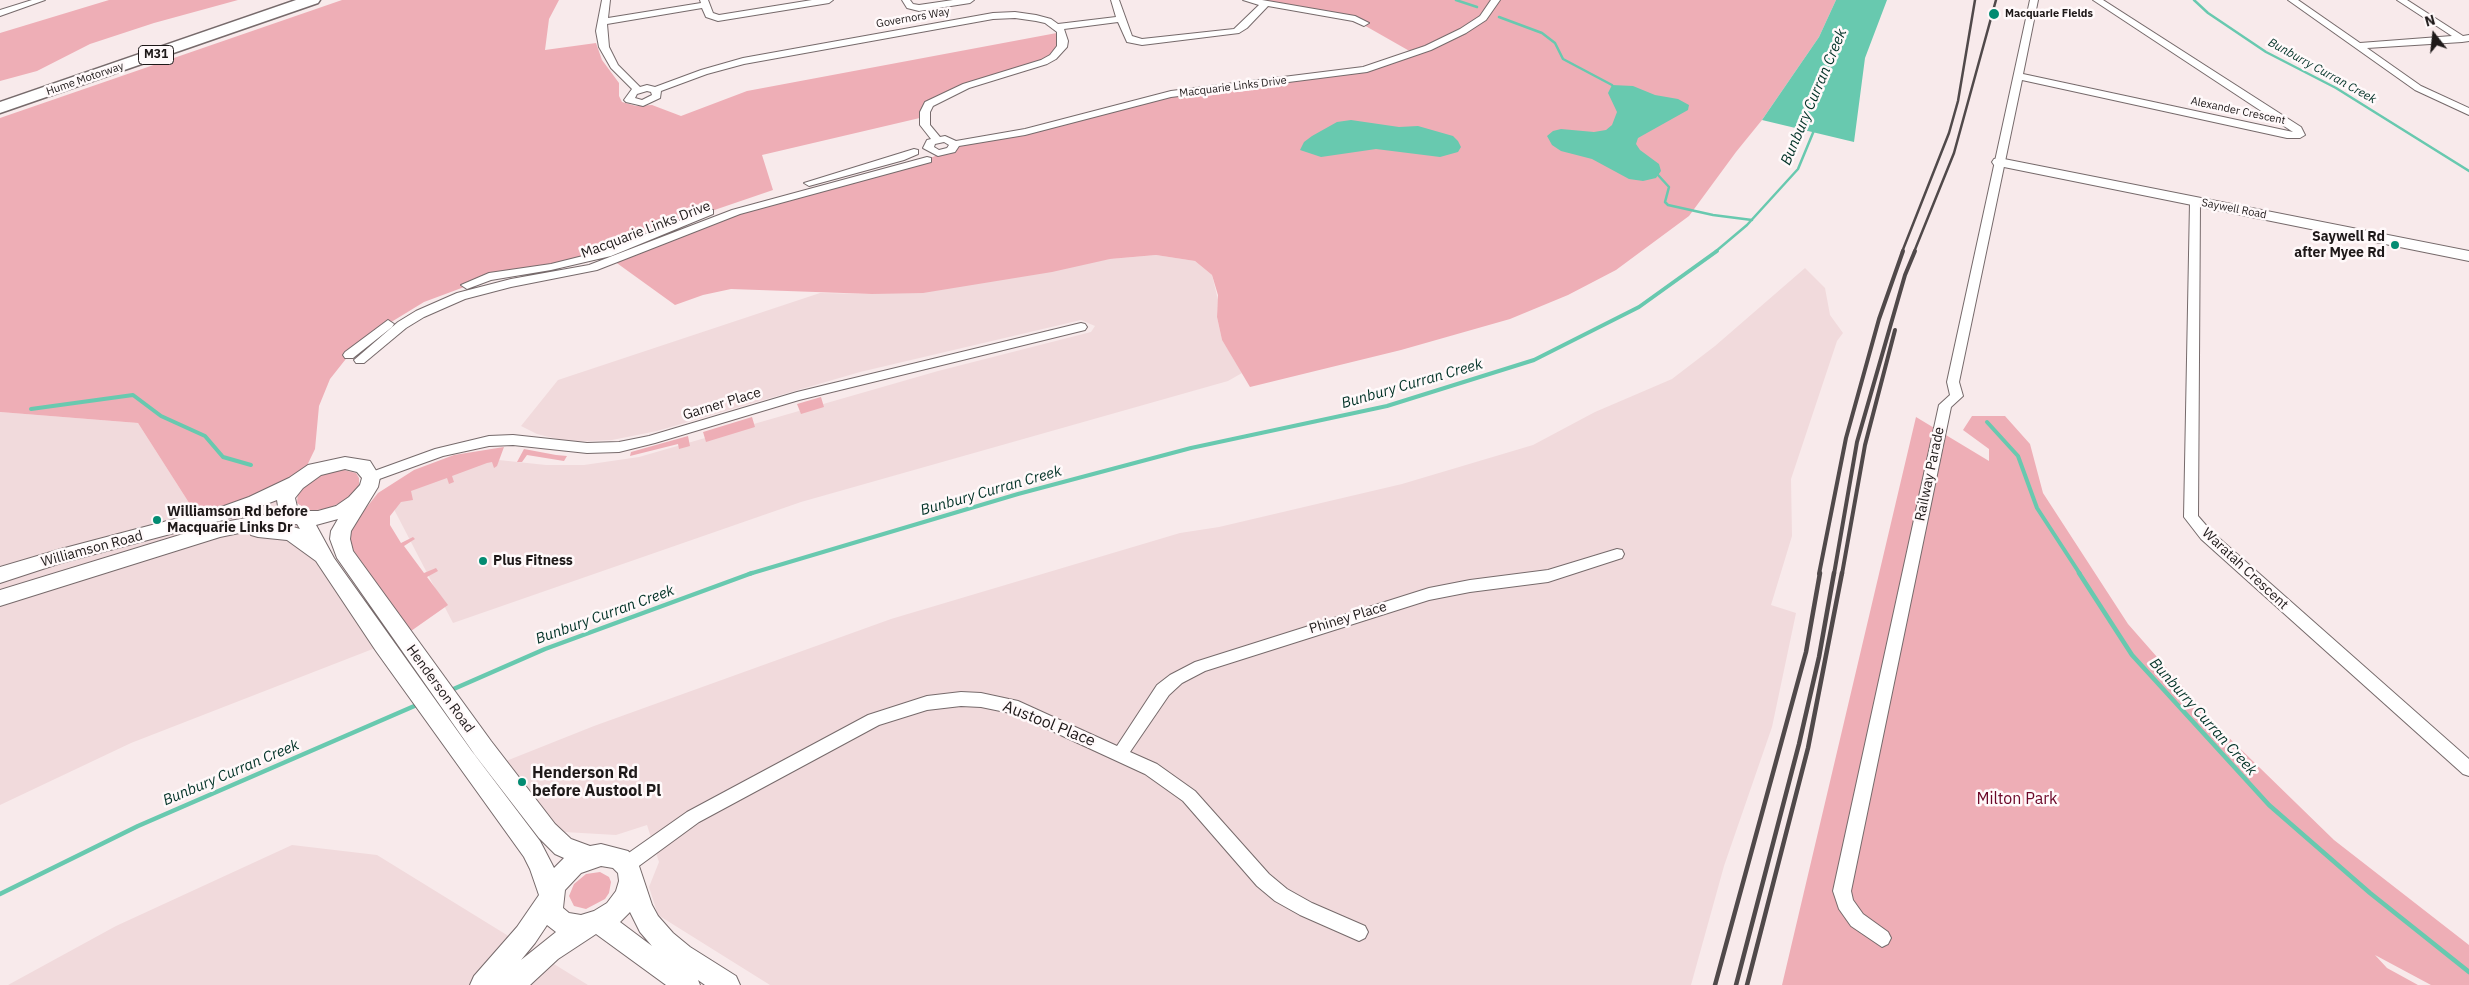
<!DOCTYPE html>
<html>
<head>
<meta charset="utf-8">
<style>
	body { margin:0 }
	#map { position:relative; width:2469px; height:985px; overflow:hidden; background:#f8eaeb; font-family:"IBM Plex Sans",sans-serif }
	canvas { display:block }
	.north { position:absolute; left:2409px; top:10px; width:50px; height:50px; -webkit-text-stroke:4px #fff9fa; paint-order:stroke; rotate:344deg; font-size:14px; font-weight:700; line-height:20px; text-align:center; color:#1e1919 }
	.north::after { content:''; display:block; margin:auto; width:18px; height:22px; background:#1e1919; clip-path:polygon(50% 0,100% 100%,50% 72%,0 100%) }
</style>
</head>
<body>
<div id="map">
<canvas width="2469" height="985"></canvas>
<div class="north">N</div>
</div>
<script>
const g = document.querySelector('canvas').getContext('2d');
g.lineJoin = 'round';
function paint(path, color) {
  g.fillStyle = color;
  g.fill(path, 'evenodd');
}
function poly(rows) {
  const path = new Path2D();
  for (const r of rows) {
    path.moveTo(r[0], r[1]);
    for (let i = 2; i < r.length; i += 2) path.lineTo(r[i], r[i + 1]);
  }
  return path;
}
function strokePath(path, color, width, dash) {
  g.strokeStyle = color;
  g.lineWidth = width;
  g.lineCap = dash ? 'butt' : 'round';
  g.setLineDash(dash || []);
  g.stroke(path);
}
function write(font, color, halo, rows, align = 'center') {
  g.font = font + ' "IBM Plex Sans",sans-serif';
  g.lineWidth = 5;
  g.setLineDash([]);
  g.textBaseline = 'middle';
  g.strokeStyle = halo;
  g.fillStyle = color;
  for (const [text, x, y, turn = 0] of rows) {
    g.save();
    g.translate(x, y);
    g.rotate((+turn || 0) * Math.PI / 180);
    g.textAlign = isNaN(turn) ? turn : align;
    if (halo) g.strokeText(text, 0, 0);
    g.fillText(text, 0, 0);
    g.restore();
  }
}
paint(poly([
	[1156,255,1195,261,1212,275,1218,300,1217,317,1222,340,1242,373,1228,381,801,502,453,623,384,490,489,459,546,465,584,465,639,457,938,371,1091,332,1095,326,1081,320,860,372,657,431,612,440,569,442,537,434,521,426,558,380,820,293,872,294,1110,259],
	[1805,268,1825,288,1830,315,1843,333,1837,341,1791,479,1792,536,1771,605,1796,613,1772,727,1724,866,1691,985,770,985,658,915,649,887,659,862,647,825,616,835,547,831,496,765,594,726,891,619,1180,533,1219,527,1402,484,1533,445,1595,412,1672,379,1715,346],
	[0,412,138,423,200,520,285,497,383,645,131,743,0,805],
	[292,845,377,855,588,985,8,985,116,926]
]), '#f1dadc');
paint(poly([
	[109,0,238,0,154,23,90,44,37,71,0,81,0,33],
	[342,0,559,0,549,19,545,50,596,43,602,60,619,83,619,96,622,102,636,106,652,105,681,116,747,91,1062,32,1054,58,966,86,929,104,924,117,762,155,773,190,691,218,615,251,491,277,424,302,388,324,349,355,330,379,319,406,315,449,301,478,200,520,138,423,0,412,0,118],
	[1245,0,1836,0,1819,37,1762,120,1736,152,1689,216,1616,270,1568,295,1510,319,1401,350,1250,387,1222,340,1217,317,1218,295,1212,275,1195,261,1156,255,1110,259,1052,272,923,293,872,294,731,289,703,295,675,305,614,261,744,209,907,167,943,153,955,144,999,138,1172,94,1363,71,1413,53,1355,20],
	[821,397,824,407,801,414,797,404],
	[1972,416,2005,416,2030,444,2043,493,2128,624,2222,731,2334,840,2469,945,2469,985,2431,985,2375,955,2387,968,2418,985,1782,985,1916,417,1989,461,1989,449,1963,430],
	[752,417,755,427,706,442,703,432],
	[688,436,690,446,679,449,678,444,630,456,631,452],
	[504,447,497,466,494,468,492,462,487,463,452,476,454,482,449,484,447,478,411,491,413,500,401,502,390,516,390,525,401,543,413,537,415,539,404,546,424,573,436,568,438,571,427,577,448,605,411,631,350,546,350,528,378,493,414,470,454,455],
	[524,449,556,455,567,456,564,461,527,455,522,462,517,462],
	[340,469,356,473,359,478,359,485,348,499,327,509,316,510,307,510,297,503,298,491,320,474],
	[600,872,609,877,611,882,609,893,605,899,586,909,574,906,569,896,574,884,586,874]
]), '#eeaeb6');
paint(poly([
	[1836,0,1887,0,1865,58,1854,142,1762,120,1819,37],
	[1612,85,1633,86,1655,95,1678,99,1689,105,1688,110,1638,138,1636,144,1640,150,1659,164,1661,171,1656,178,1643,181,1629,179,1592,159,1561,151,1552,145,1547,136,1553,131,1561,129,1594,132,1606,130,1612,125,1617,112,1608,93],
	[1351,120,1399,127,1418,126,1453,136,1458,141,1461,147,1458,152,1440,157,1376,149,1321,157,1300,150,1304,142,1312,136,1337,122]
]), '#68c9af');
strokePath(poly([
	[1456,0,1477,7],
	[2194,0,2208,13,2266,52,2336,88,2469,171],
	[1499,17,1542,33,1555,43,1563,59,1612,85],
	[1658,175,1669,187,1665,202,1668,205,1713,215,1752,220],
	[1715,252,1747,225,1798,169,1815,128]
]), '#68c9af', 2.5);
strokePath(poly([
	[31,409,133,395,161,416,205,436,223,457,251,465],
	[1987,422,2018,456,2037,508,2080,574],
	[749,574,1018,494,1191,448,1387,406,1534,360,1639,307,1717,251]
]), '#68c9af', 4);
strokePath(poly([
	[2079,573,2132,655,2269,805,2370,893,2469,972],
	[449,691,545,649,752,573],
	[0,894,138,826,419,704]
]), '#68c9af', 4.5);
const street = poly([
	[32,0,45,0,0,16,0,10,32,0],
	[602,0,610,0,608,18,701,3,700,0,708,0,713,13,719,15,812,0,833,0,829,3,718,21,706,17,702,8,607,24,609,47,618,65,640,87,647,85,655,87,701,70,743,58,993,13,1015,12,1036,15,1051,19,1058,24,1116,17,1111,0,1119,0,1132,36,1142,39,1234,29,1259,5,1243,0,1262,0,1355,16,1369,23,1364,26,1353,21,1268,6,1247,28,1239,33,1142,45,1127,42,1118,22,1064,29,1068,41,1067,47,1056,59,1047,64,969,88,933,106,930,112,930,125,940,137,945,136,956,141,1025,129,1171,91,1363,67,1425,46,1460,29,1480,16,1491,0,1500,0,1486,20,1466,33,1431,50,1367,72,1171,97,1025,135,959,146,955,152,938,156,923,148,927,140,931,139,920,125,920,112,925,102,963,84,1041,60,1050,55,1057,46,1057,32,1045,23,1036,21,1015,18,993,19,744,64,707,74,661,91,660,98,643,106,626,102,624,100,632,89,611,68,599,47,596,31,602,0],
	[647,91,651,92,652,95,642,100,635,98,637,94,647,91],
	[944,142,949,145,947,148,939,150,934,147,935,144,944,142],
	[902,0,910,0,913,4,919,5,953,0,974,0,970,3,919,11,907,8,902,0],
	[2030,0,2038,0,2023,74,2293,132,2093,0,2103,0,2301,127,2305,135,2300,138,2287,138,2022,80,1959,382,1963,396,1951,407,1851,891,1853,900,1863,914,1888,932,1891,938,1888,944,1882,947,1851,926,1839,909,1833,891,1939,405,1950,395,1947,382,2030,0],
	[2288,0,2298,0,2360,43,2452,36,2397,0,2407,0,2463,36,2469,35,2469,41,2462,42,2367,48,2421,86,2469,108,2469,115,2415,90,2288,0],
	[914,149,918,150,918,154,904,160,809,186,804,183,914,149],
	[927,157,931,158,931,162,740,214,597,270,511,287,465,299,424,317,406,328,364,363,356,363,354,360,398,322,416,311,457,293,511,279,589,265,732,210,927,157],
	[2195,199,2200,202,2198,516,2211,531,2469,759,2469,776,2463,774,2201,539,2184,517,2190,202,2195,199],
	[709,209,713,210,713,214,611,256,551,270,491,280,467,289,461,285,489,273,551,264,603,251,709,209],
	[388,320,394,324,392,327,353,358,345,358,343,355,345,352,388,320],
	[1081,323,1085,324,1087,327,1085,330,799,400,655,443,619,452,587,453,513,445,489,446,443,456,371,482,364,477,366,474,435,449,489,436,513,435,587,443,619,442,649,436,797,392,1081,323],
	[1617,549,1622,550,1624,554,1622,558,1548,582,1470,592,1429,600,1205,671,1182,683,1169,695,1130,752,1157,764,1195,791,1269,874,1287,889,1312,903,1365,926,1368,932,1365,938,1359,941,1300,915,1275,901,1257,886,1183,801,1145,774,1015,714,981,707,961,706,927,710,879,725,699,822,632,871,626,873,620,871,617,865,620,859,687,812,868,715,927,696,961,692,981,693,1018,701,1117,746,1157,685,1170,675,1195,662,1429,588,1470,580,1548,570,1617,549]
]);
const secondary = poly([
	[1999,158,2469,251,2469,261,1994,165,1992,162,1994,159,1999,158],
	[345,457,370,461,380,477,378,487,351,531,350,539,353,551,491,741,555,824,571,839,590,846,601,844,628,851,637,860,652,905,658,916,673,933,690,947,736,976,740,985,705,985,698,980,700,985,666,985,596,934,558,959,530,985,470,985,474,976,517,927,539,895,530,869,524,857,376,651,316,561,287,540,258,537,251,535,249,531,220,537,0,606,0,590,219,523,279,512,277,500,227,519,61,563,0,583,0,567,61,549,224,506,249,497,289,478,308,465,345,457],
	[345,469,357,472,362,478,360,485,349,497,336,506,318,511,305,511,297,507,295,498,303,488,321,475,345,469],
	[338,519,331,531,330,539,337,558,475,755,539,838,555,854,564,858,554,868,540,841,471,750,334,558,316,525,338,519],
	[297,524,300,529,286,525,297,524],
	[601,866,613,868,618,873,619,881,616,891,607,903,594,911,581,915,569,913,563,908,565,890,581,873,601,866],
	[630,912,640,932,652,946,620,922,630,912],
	[547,925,556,932,521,960,535,943,547,925]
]);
const highway = poly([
	[296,0,320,0,318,3,0,113,0,102,296,0]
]);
strokePath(street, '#766a6b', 2);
strokePath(secondary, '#766a6b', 2);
strokePath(highway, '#766a6b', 3);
paint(street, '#fff');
paint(secondary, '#fff');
paint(highway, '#fff');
strokePath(poly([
	[1902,252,1949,133,1958,101,1975,0],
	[1914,252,1954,153,1996,0]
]), '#50494a', 2.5);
strokePath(poly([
	[1819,574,1846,438,1879,319,1903,251],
	[1834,574,1857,442,1905,275,1915,251],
	[1842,574,1865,445,1895,330]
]), '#50494a', 4);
strokePath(poly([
	[1715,985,1806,652,1820,573],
	[1736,985,1799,744,1819,657,1834,573],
	[1747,985,1808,748,1842,573]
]), '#50494a', 4.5);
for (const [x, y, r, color] of [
	[1994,14,6,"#038b72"],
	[2395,245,5,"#038b72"],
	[157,520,5,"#038b72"],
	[483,561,5,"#038b72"],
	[522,782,5,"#038b72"]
]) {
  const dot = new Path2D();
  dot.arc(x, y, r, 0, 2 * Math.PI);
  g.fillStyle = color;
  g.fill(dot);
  strokePath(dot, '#fff9fa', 2);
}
write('bold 11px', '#1e1919', '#fff9fa', [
	["Macquarie Fields",2005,14]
], 'left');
write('11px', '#1e1919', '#fff9fa', [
	["Governors Way",913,18,-10],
	["Hume Motorway",85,79,-19],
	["Macquarie Links Drive",1233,87,-7],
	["Alexander Crescent",2238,111,12],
	["Saywell Road",2234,209,11]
]);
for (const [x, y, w] of [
	[156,55,35]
]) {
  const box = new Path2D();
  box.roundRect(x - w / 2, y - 9.5, w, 19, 4);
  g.fillStyle = '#fff9fa';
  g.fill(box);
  strokePath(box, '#1e1919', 1);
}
write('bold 12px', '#1e1919', null, [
	["M31",156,55]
]);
write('italic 12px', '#023227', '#fff9fa', [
	["Bunburry Curran Creek",2322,71,29]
]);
write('14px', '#1e1919', '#fff9fa', [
	["Macquarie Links Drive",646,230,-21],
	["Garner Place",722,404,-17],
	["Railway Parade",1930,474,-78],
	["Williamson Road",92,549,-15],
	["Waratah Crescent",2245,569,43],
	["Phiney Place",1348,618,-17],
	["Henderson Road",440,689,54]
]);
write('bold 14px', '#1e1919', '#fff9fa', [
	["Saywell Rd",2385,237,"right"],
	["after Myee Rd",2385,253,"right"],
	["Williamson Rd before",167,512],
	["Macquarie Links Dr",167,528],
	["Plus Fitness",493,561]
], 'left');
write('italic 15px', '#023227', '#fff9fa', [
	["Bunbury Curran Creek",1814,97,-67],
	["Bunbury Curran Creek",1412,384,-16],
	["Bunbury Curran Creek",991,491,-16],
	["Bunbury Curran Creek",605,615,-20],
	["Bunburry Curran Creek",2203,717,48],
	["Bunbury Curran Creek",231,773,-23]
]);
write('16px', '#1e1919', '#fff9fa', [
	["Austool Place",1049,724,22]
]);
write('bold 16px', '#1e1919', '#fff9fa', [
	["Henderson Rd",532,773],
	["before Austool Pl",532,791]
], 'left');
write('16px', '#6b0728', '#fff9fa', [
	["Milton Park",2017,799]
]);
</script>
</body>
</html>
